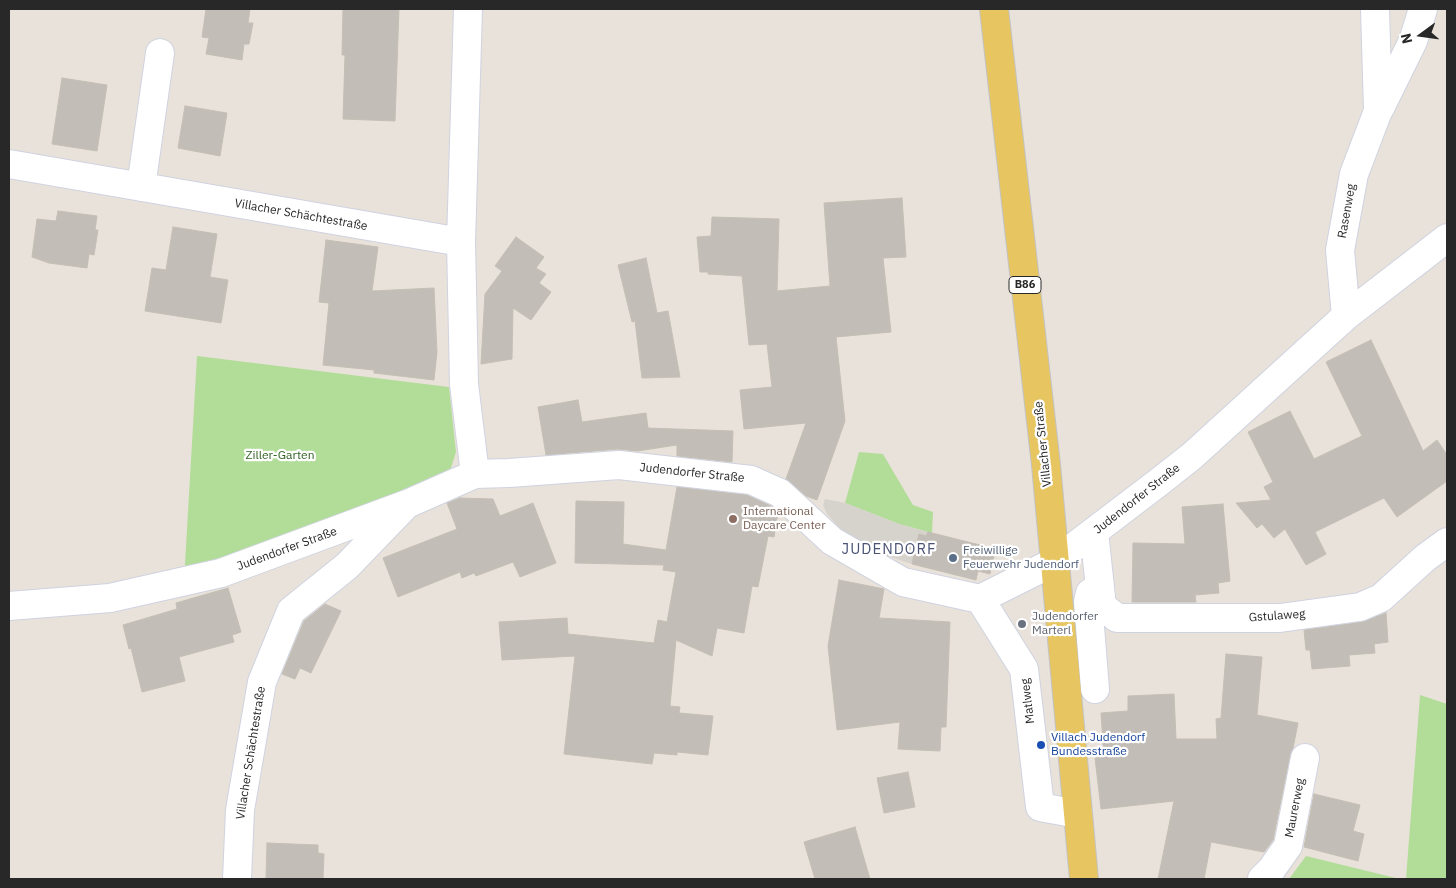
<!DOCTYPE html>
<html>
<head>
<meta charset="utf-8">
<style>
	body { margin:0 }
	#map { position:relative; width:1456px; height:888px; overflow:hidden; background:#e9e2da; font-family:"IBM Plex Sans",sans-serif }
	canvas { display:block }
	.frame { position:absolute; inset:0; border:10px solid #282828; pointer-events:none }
	.north { position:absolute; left:1396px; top:10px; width:50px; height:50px; -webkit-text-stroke:4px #fff; paint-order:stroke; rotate:256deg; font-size:14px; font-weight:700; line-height:20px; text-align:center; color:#282828 }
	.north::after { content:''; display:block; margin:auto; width:18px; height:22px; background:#282828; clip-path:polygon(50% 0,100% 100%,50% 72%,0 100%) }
</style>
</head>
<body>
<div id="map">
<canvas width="1456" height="888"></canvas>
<div class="frame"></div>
<div class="north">N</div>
</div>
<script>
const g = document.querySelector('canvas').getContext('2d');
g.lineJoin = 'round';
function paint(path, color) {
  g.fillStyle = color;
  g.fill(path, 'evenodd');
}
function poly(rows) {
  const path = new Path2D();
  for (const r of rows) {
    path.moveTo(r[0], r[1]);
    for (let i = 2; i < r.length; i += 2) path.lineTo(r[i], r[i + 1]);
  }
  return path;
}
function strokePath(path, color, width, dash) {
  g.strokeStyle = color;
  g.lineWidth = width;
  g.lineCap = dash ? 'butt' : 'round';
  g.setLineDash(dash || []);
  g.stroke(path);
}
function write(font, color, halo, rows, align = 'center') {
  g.font = font + ' "IBM Plex Sans",sans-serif';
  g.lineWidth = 4.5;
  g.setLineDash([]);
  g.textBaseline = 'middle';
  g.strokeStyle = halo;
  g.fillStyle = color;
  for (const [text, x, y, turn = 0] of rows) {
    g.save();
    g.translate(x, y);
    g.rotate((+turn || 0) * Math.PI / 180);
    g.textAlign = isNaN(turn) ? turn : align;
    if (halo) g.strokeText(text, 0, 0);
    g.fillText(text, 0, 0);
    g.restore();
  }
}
paint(poly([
	[197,356,449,387,456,452,445,487,184,581],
	[859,452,883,454,913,505,933,512,932,533,899,524,845,503],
	[1420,695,1447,704,1447,879,1406,879],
	[1306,856,1400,879,1289,879]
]), '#b2dd99');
paint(poly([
	[825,499,845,503,899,524,928,532,926,536,919,535,912,564,873,551,847,537,827,514,823,505]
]), '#d6d2cc');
const building = poly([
	[206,9,250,9,248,23,253,23,249,44,244,44,242,60,206,54,209,38,202,37,206,9],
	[343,9,399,9,395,121,343,119,345,55,342,55,343,9],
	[62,78,107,85,97,151,52,144,62,78],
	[185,106,227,113,220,156,178,148,185,106],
	[902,198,906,257,883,258,891,332,836,337,845,421,817,500,806,496,786,479,806,423,744,429,740,390,772,387,767,344,749,345,742,276,708,274,708,272,700,272,697,237,711,236,712,217,779,219,777,291,830,286,824,203,902,198],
	[58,211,97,216,95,230,98,230,94,255,89,254,87,268,49,263,32,257,37,219,56,221,58,211],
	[173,227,217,234,210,277,228,280,221,323,145,311,152,268,166,270,173,227],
	[516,237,544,257,536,268,546,274,539,283,551,292,531,320,513,308,512,359,481,364,485,294,502,271,495,266,516,237],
	[326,240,378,247,372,291,434,288,437,352,434,380,374,373,374,370,323,365,329,303,319,302,326,240],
	[646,258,657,313,668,311,680,377,642,378,635,321,632,322,618,265,646,258],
	[1371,340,1423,451,1437,440,1447,455,1447,481,1397,517,1384,498,1315,532,1326,554,1306,565,1285,529,1274,538,1262,524,1257,528,1236,503,1271,500,1264,487,1273,482,1248,432,1290,411,1314,459,1362,436,1326,362,1371,340],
	[578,400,582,422,646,413,648,428,733,431,732,462,677,456,677,445,637,451,618,449,546,455,538,407,578,400],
	[677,487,747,495,771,506,778,512,774,537,768,536,758,587,752,586,744,633,717,628,712,656,676,640,670,706,680,707,679,713,713,716,708,755,677,752,677,755,654,753,652,764,564,754,575,656,502,660,499,622,567,618,568,634,654,643,658,620,667,622,676,572,663,570,664,565,575,563,576,501,624,502,623,544,666,550,677,487],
	[460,498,493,499,500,516,533,503,556,563,520,577,513,562,476,576,474,573,462,578,460,572,398,597,383,558,457,529,447,503,460,498],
	[1223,504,1230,581,1218,583,1219,593,1195,595,1196,602,1132,602,1133,543,1185,544,1182,507,1223,504],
	[928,532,984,546,983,549,995,552,990,574,978,571,976,580,912,564,919,534,926,536,928,532],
	[839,580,884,589,879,618,950,622,946,727,941,727,940,751,898,749,900,722,837,730,828,646,839,580],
	[228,588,241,632,232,635,234,642,179,657,185,681,142,692,131,648,129,649,123,625,177,609,176,603,228,588],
	[325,604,341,611,311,673,300,668,295,679,282,674,304,621,325,604],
	[1386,613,1388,642,1374,644,1375,653,1349,655,1350,666,1312,669,1310,650,1306,650,1304,630,1362,622,1386,613],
	[1226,654,1262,657,1257,715,1298,723,1293,748,1290,755,1273,840,1264,852,1211,842,1204,879,1158,879,1174,801,1101,809,1095,758,1104,757,1101,713,1128,711,1128,696,1174,694,1176,739,1217,739,1216,719,1221,718,1226,654],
	[908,772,915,807,884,813,877,778,908,772],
	[1314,794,1360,805,1353,831,1364,834,1358,861,1304,847,1314,794],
	[855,827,870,879,815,879,804,842,855,827],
	[267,843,318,845,318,853,324,854,323,879,266,879,267,843]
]);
paint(building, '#c2bdb6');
strokePath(building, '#c4beb4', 1);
const minor = poly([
	[468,9,461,242,464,384,475,474],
	[1380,108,1413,41,1423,9],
	[9,164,461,242],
	[141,187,160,53],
	[1346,316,1340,250,1354,174,1378,111,1375,9],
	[1094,532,1102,606,1117,618,1280,618,1360,607,1381,598,1425,558,1447,542],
	[980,599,1024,669,1040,807,1078,814],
	[9,606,110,598,221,573,407,504,475,474,509,473,619,465,751,480,780,493,832,541,903,582,980,599,1054,562,1159,482,1192,456,1346,316,1447,238],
	[1095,689,1088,602,1090,593,1099,592],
	[237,879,240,810,262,682,291,611,347,566,403,508],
	[1262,879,1271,870,1288,846,1305,758]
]);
const major = poly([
	[994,9,1046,465,1084,879]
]);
strokePath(minor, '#cfd3e0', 30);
strokePath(major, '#c3c3c3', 30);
strokePath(minor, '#fff', 28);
strokePath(major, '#e7c561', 28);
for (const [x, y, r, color] of [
	[733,519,5,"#8d6e63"],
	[953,558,5,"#5c6f8a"],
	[1022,624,5,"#6b7280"],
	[1041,745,5,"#1a4fb4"]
]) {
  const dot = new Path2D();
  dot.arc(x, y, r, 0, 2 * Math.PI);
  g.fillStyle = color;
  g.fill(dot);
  strokePath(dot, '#fff', 2);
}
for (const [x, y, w] of [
	[1025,285,32]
]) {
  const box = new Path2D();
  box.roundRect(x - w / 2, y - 8.5, w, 17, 4);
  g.fillStyle = '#fff';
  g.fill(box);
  strokePath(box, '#282828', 1);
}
write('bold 11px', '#282828', null, [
	["B86",1025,285]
]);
write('12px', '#282828', '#fff', [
	["Rasenweg",1347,211,-80],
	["Villacher Schächtestraße",301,215,10],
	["Villacher Straße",1043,444,-96],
	["Judendorfer Straße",692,473,6],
	["Judendorfer Straße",1137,499,-38],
	["Judendorfer Straße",287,549,-20],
	["Gstulaweg",1277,616,-4],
	["Matlweg",1028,701,-97],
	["Villacher Schächtestraße",251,753,-81],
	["Maurerweg",1295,808,-79]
]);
write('12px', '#2c5f1d', '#fff', [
	["Ziller-Garten",280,456]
]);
write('12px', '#785e54', '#fff', [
	["International",743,512],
	["Daycare Center",743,526]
], 'left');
write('12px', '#4e5e75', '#fff', [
	["Freiwillige",963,551],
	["Feuerwehr Judendorf",963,565]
], 'left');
write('12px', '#5b616d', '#fff', [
	["Judendorfer",1032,617],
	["Marterl",1032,631]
], 'left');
write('12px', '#164399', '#fff', [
	["Villach Judendorf",1051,738],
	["Bundesstraße",1051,752]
], 'left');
g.letterSpacing = '1px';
write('15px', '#4b5475', '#fff', [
	["JUDENDORF",889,550]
]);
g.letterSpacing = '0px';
</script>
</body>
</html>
